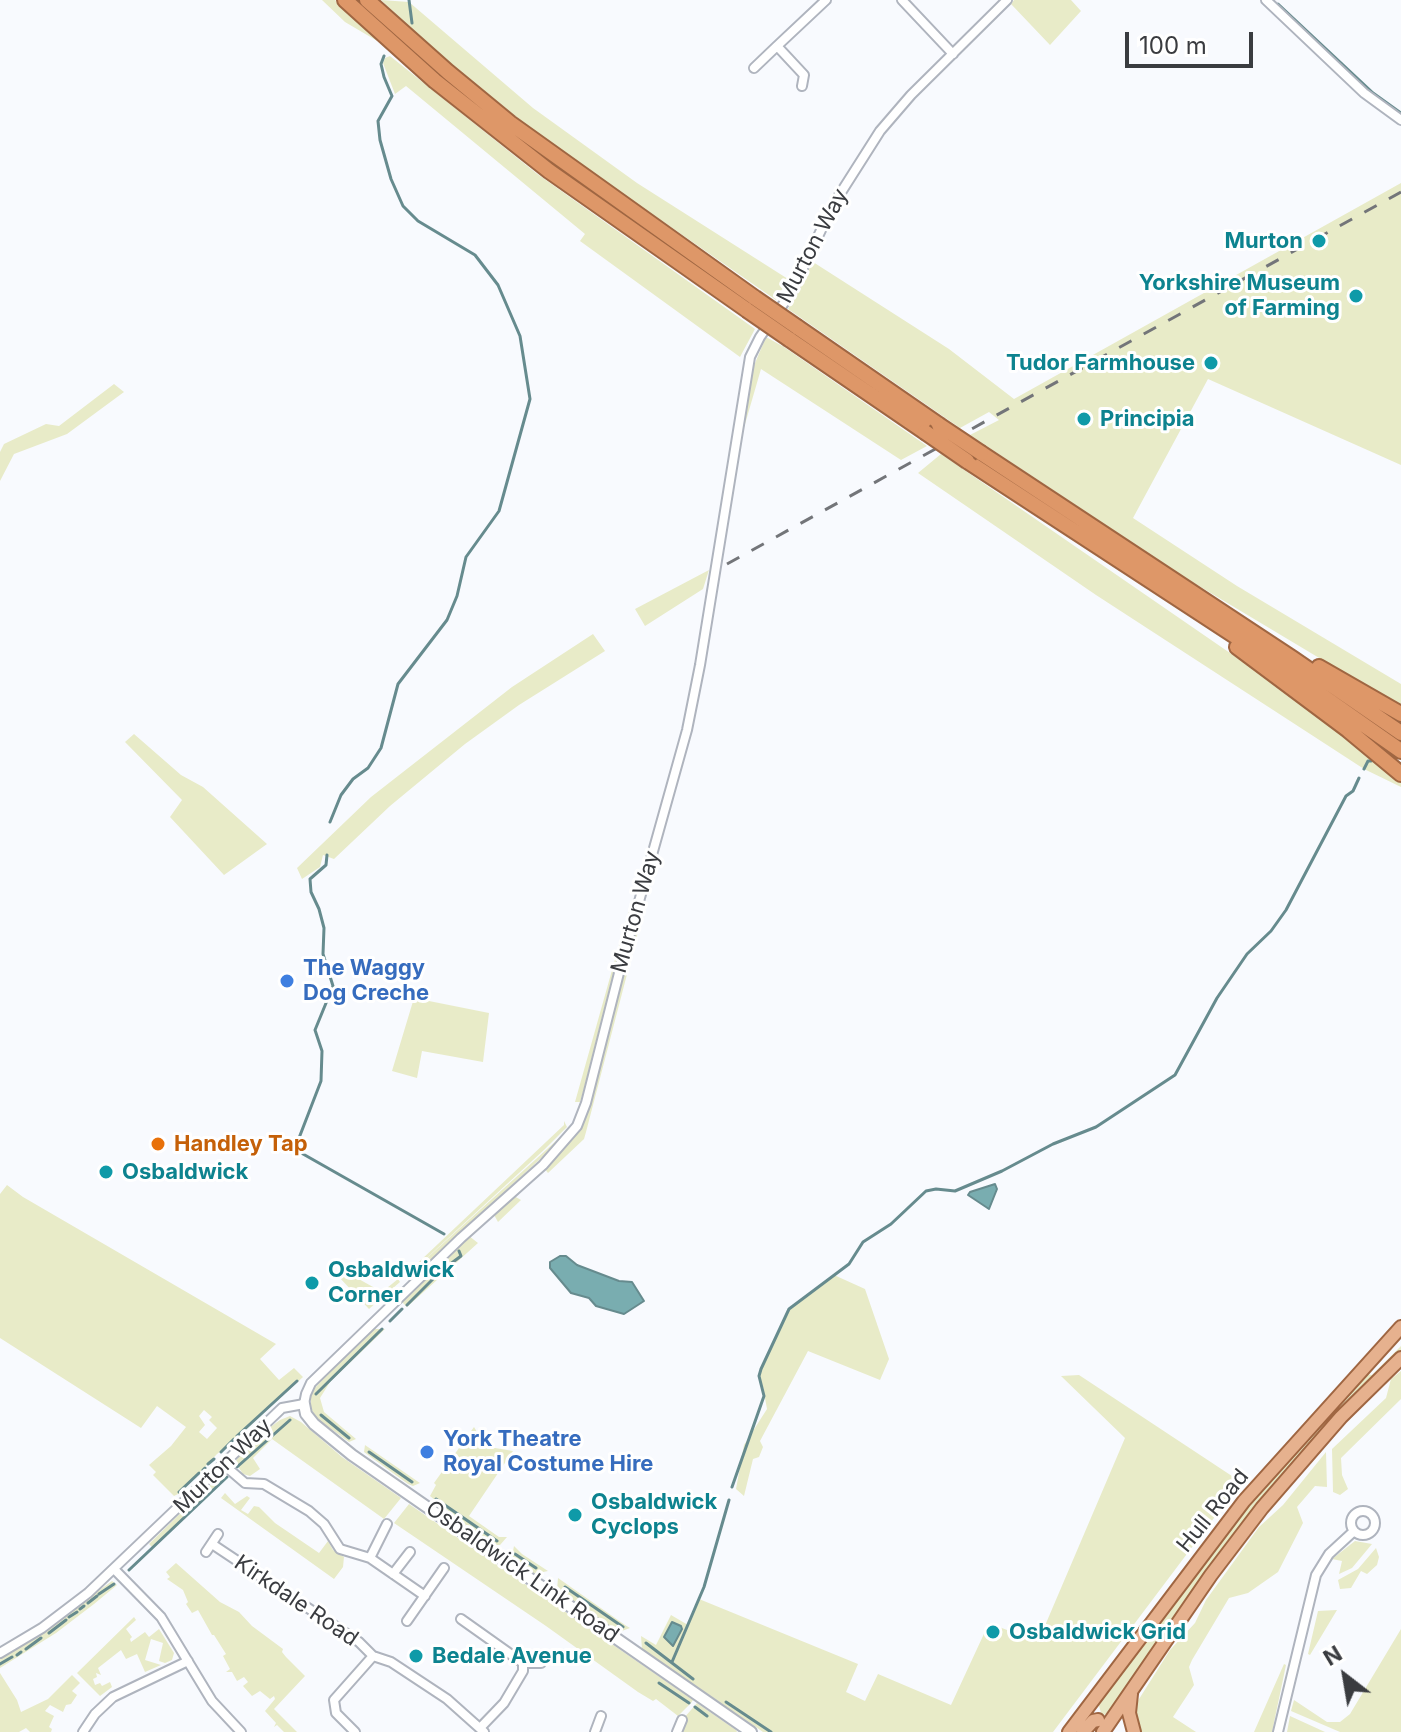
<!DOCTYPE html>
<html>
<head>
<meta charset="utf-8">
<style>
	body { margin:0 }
	#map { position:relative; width:1401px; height:1732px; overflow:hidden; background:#f8fafe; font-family:Inter,sans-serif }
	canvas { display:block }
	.north { position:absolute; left:1305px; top:1636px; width:80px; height:80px; -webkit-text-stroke:6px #fff; paint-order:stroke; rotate:329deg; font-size:22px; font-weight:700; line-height:32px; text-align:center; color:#3a3c40 }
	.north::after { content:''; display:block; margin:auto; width:28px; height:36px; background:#3a3c40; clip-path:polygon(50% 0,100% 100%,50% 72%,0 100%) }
	.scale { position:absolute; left:1125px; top:32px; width:128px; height:36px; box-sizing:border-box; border:4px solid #3a3c40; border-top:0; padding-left:10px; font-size:24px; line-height:28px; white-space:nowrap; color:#3a3c40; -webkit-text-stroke:6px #fff; paint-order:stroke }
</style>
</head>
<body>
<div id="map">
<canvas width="1401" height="1732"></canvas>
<div class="north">N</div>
<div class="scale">100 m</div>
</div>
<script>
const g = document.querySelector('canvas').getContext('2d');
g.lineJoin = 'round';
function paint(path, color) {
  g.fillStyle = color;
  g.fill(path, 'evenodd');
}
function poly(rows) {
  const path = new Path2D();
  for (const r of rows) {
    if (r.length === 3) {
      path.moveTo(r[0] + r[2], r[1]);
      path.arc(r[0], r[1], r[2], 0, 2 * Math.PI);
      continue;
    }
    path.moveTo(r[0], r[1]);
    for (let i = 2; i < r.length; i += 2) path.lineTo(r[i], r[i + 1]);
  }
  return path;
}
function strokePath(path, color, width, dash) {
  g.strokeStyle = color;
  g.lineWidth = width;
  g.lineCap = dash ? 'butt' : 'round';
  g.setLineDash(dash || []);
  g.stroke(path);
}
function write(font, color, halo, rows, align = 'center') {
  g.font = font + ' Inter,sans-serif';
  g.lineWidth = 6;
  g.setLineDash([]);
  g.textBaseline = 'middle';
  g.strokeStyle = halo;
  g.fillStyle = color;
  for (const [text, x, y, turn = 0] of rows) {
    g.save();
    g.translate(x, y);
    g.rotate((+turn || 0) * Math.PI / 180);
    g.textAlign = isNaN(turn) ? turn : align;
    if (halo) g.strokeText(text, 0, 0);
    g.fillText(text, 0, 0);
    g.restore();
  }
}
paint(poly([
	[322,0,335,0,379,42,345,22],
	[381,0,409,2,533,108,637,183,788,279,776,300,544,139,437,53],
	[1014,0,1071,0,1081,11,1050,45,1011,4],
	[390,56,536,173,755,329,740,357,580,241,585,234,406,86,395,94,383,63,385,58],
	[1401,183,1401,465,1208,379,1133,518,1237,586,1401,684,1401,707,1184,577,970,435,999,420,989,412,960,428,788,309,813,262,949,349,1014,399],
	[766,337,784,347,927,446,901,460,761,369,743,431,750,375],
	[114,384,124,392,67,434,14,454,0,481,0,452,4,444,46,424,59,426],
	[941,454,1275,684,1383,765,1401,781,1401,787,1364,769,1096,595,918,473],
	[709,570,703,589,645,626,635,609],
	[593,634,605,651,519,705,465,744,390,806,334,859,323,855,320,867,302,879,297,868,371,797,512,687],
	[134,734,181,775,203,787,267,844,224,875,170,817,182,800,125,742],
	[632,899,583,1092,580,1102,575,1102],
	[642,904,645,905,586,1132,584,1139,548,1173,544,1168,577,1131,590,1103,632,935,642,912],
	[414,998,489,1013,483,1062,422,1051,417,1078,392,1071],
	[564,1121,567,1127,545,1149,406,1277,568,1130,562,1139,411,1278,408,1279,403,1277,564,1125],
	[7,1185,23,1197,276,1344,260,1359,279,1380,294,1368,303,1377,238,1437,236,1436,235,1440,217,1454,180,1493,174,1496,153,1475,156,1472,149,1465,171,1446,186,1427,157,1406,141,1428,0,1338,0,1194],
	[204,1410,212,1417,209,1420,217,1428,207,1439,199,1432,205,1425,199,1416],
	[514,1196,521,1200,498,1222,493,1213],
	[469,1236,478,1243,407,1307,403,1303,401,1300],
	[339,1268,382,1292,398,1279,400,1282,369,1309,338,1276],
	[834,1275,865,1289,889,1359,880,1380,808,1351,760,1441,763,1447,759,1457,753,1459,744,1496,736,1489,744,1445,767,1409,763,1387,759,1376,761,1369,789,1309],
	[375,1329,385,1329,330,1382,320,1398,324,1412,356,1439,349,1442,316,1418,311,1408,311,1392,368,1332],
	[1401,1346,1401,1352,1339,1411,1273,1485,1235,1534,1111,1711,1104,1715,1101,1713,1098,1702,1235,1521,1366,1374,1372,1375],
	[1401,1371,1401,1399,1341,1458,1342,1475,1348,1489,1340,1495,1333,1492,1332,1449,1386,1398,1391,1379],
	[1079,1375,1241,1482,1053,1732,763,1732,642,1649,641,1636,656,1645,671,1615,688,1625,699,1599,858,1664,846,1692,865,1701,878,1674,951,1705,989,1623,1038,1642,1125,1438,1061,1376],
	[290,1416,301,1422,342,1457,401,1498,384,1519,272,1439,253,1458,260,1469,250,1476,243,1474,235,1462,243,1451,262,1433,280,1420],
	[474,1427,480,1437,495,1448,513,1451,469,1516,499,1537,507,1537,500,1545,493,1545,481,1537,430,1496,436,1485,434,1483],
	[365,1445,417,1481,420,1483,413,1486,408,1484,364,1452],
	[1326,1452,1327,1487,1315,1486,1297,1507,1303,1523,1278,1572,1248,1593,1229,1598,1192,1660,1189,1667,1194,1685,1173,1717,1196,1732,1138,1732,1134,1707,1170,1650,1195,1623,1206,1600,1259,1527,1283,1505],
	[223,1475,226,1476,152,1547,149,1544,202,1492],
	[225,1493,235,1504,247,1496,250,1498,241,1510,248,1514,254,1506,259,1507,275,1523,319,1553,328,1541,333,1550,344,1557,343,1567,334,1579,221,1498],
	[409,1504,693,1700,691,1703,678,1716,656,1699,653,1701,638,1692,546,1626,394,1523],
	[1355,1541,1372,1544,1352,1568,1339,1574,1342,1561,1332,1559],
	[514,1546,522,1554,548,1571,534,1574,523,1566,512,1556],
	[1376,1548,1379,1557,1377,1565,1367,1574,1361,1571,1351,1588,1340,1589,1338,1580,1358,1569],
	[176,1563,220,1602,239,1612,252,1626,283,1649,282,1652,286,1657,305,1676,274,1709,297,1732,284,1732,277,1725,274,1727,276,1723,265,1711,275,1699,274,1696,270,1699,260,1691,252,1696,243,1686,248,1682,244,1677,237,1681,232,1672,226,1672,230,1669,223,1656,226,1654,214,1635,212,1635,198,1610,192,1613,186,1604,188,1602,183,1590,167,1579,170,1577,166,1572],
	[558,1578,625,1625,630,1628,619,1632,588,1612,557,1590],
	[112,1581,117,1585,94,1604,56,1633,0,1668,0,1657,35,1637],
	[1337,1610,1310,1655,1308,1654,1318,1611],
	[134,1617,136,1620,126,1629,132,1637,130,1639,131,1642,145,1632,149,1637,159,1629,174,1653,172,1660,165,1663,159,1661,163,1643,151,1639,145,1660,161,1665,145,1672,137,1654,126,1659,121,1650,98,1668,101,1675,96,1673,97,1677,93,1679,95,1685,100,1683,102,1686,110,1682,112,1687,100,1696,77,1673],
	[1401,1629,1401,1732,1340,1732,1291,1711,1294,1700,1327,1722,1340,1722,1350,1714],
	[1284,1664,1286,1665,1272,1732,1254,1732],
	[0,1673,17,1700,21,1712,48,1699,72,1675,80,1683,72,1691,77,1695,71,1704,66,1705,63,1712,50,1705,45,1711,54,1716,49,1727,52,1729,51,1732,30,1732,26,1728,19,1732,0,1732],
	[697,1703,736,1730,737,1732,680,1732,684,1718],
	[1290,1716,1325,1732,1287,1732]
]), '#e8ebc8');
const water = poly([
	[995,1184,997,1189,989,1209,968,1195,970,1192,995,1184],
	[560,1256,566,1256,577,1265,619,1281,632,1282,644,1301,624,1314,596,1306,589,1298,571,1293,550,1268,550,1262,560,1256],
	[672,1622,681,1626,682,1629,673,1646,664,1637,672,1622]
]);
paint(water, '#79adb0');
strokePath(water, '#668b8e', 2);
strokePath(poly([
	[409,0,412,23],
	[1278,4,1373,93,1401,113],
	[1364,769,1368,761,1371,761],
	[330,822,341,795,353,779,368,768,381,748,398,684,447,620,457,596,466,557,499,511,530,399,520,336,498,285,475,255,418,221,403,206,391,179,380,140,378,121,392,96,384,77,381,64,384,56],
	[299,1138,321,1081,322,1051,315,1030,333,986,323,954,324,928,319,909,311,892,310,879,326,865,327,855],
	[297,1146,296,1150,444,1234],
	[407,1305,441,1271,461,1256,459,1251],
	[390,1321,402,1309],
	[316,1394,382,1329],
	[321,1415,349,1438],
	[237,1436,297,1381],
	[221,1452,234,1439],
	[369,1452,412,1482],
	[208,1464,214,1459],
	[237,1467,290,1420],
	[203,1470,205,1468],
	[732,1487,764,1396,759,1376,761,1369,789,1309,849,1264,863,1242,891,1224,926,1191,936,1189,955,1191,1002,1171,1053,1144,1096,1127,1175,1075,1217,998,1247,954,1271,931,1286,910,1346,796,1353,791,1359,778],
	[179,1492,199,1473],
	[436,1499,497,1541],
	[515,1554,536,1568],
	[129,1570,227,1477],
	[565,1587,623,1627],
	[99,1594,114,1584],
	[88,1603,97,1596],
	[80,1609,84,1606],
	[69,1617,77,1612],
	[49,1633,66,1620],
	[646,1643,693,1679],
	[26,1649,41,1638],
	[17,1655,21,1652],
	[672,1662,704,1587,729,1500],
	[0,1664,12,1657],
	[659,1683,689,1703],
	[726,1702,771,1732],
	[695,1707,707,1716]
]), '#668b8e', 3);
const minor = poly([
	[902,0,953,54],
	[1266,0,1364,93,1401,120],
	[754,68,777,46],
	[802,86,804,75,777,46,826,0],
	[224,1465,245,1483,264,1484,309,1511,324,1524,340,1549,370,1558,425,1596],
	[1363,1523,12],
	[212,1544,359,1642,373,1656],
	[206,1552,218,1534],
	[370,1558,387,1524],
	[114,1569,161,1617,212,1701,241,1732],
	[393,1574,410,1552],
	[461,1619,523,1663,523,1671,504,1703,480,1728],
	[407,1621,444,1568],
	[0,1653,42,1628,88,1593,282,1408,304,1404,306,1394,311,1383,461,1238,543,1165,577,1126,586,1103,619,973,687,730,700,665,750,357,760,337,791,293,833,205,880,131,911,95,1007,0],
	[373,1656,391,1662,447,1699,484,1732],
	[523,1663,541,1663],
	[83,1732,95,1714,113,1697,188,1661],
	[355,1732,336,1713,334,1700,373,1656],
	[595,1732,601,1716],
	[677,1732,682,1720],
	[1278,1732,1316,1575,1329,1554,1354,1531]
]);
const tertiary = poly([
	[304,1404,306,1414,314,1424,352,1455,751,1732]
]);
const primary = poly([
	[1131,1694,1129,1713,1134,1732],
	[1069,1732,1244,1501,1401,1327],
	[1083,1732,1093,1721,1098,1720],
	[1103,1732,1211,1575,1262,1508,1341,1417,1401,1358]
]);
const trunk = poly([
	[345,0,435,81,549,171,747,310],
	[367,0,448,72,510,123,755,298],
	[797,327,939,425],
	[789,339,925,432],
	[981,453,1292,658,1401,733],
	[967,461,1267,657,1401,751],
	[1237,647,1348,730,1401,774],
	[1319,667,1401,714]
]);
strokePath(minor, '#afb4be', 12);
strokePath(tertiary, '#afb4be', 14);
strokePath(primary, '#9f6642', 16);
strokePath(trunk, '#9f6642', 18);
strokePath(minor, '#fff', 8);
strokePath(tertiary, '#fff', 10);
strokePath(primary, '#e6b18e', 12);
strokePath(trunk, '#de9768', 14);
strokePath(poly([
	[727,564,1401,192]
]), '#737579', 3, [14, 14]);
const trunkBridge = poly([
	[755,298,797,327],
	[747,310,789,339],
	[939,425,981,453],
	[925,432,967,461]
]);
strokePath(trunkBridge, '#9f6642', 18, []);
strokePath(trunkBridge, '#de9768', 14);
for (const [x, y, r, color] of [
	[1319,241,8,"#0f9aa8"],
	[1356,296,8,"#0f9aa8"],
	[1211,363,8,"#0f9aa8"],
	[1084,419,8,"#0f9aa8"],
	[287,981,8,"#3f7fe0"],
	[158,1144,8,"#e8710a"],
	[106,1172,8,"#0f9aa8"],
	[312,1283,8,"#0f9aa8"],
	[427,1452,8,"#3f7fe0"],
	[575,1515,8,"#0f9aa8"],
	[993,1632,8,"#0f9aa8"],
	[416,1656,8,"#0f9aa8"]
]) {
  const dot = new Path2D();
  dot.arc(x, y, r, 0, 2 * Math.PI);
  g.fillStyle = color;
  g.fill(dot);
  strokePath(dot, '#fff', 3);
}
write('bold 22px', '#0d838f', '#fff', [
	["Murton",1303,241,"right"],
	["Yorkshire Museum",1340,283,"right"],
	["of Farming",1340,308,"right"],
	["Tudor Farmhouse",1195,363,"right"],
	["Principia",1100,419],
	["Osbaldwick",122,1172],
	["Osbaldwick",328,1270],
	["Corner",328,1295],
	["Osbaldwick",591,1502],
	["Cyclops",591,1527],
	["Osbaldwick Grid",1009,1632],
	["Bedale Avenue",432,1656]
], 'left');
write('22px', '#3a3c40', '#fff', [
	["Murton Way",813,246,-62],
	["Murton Way",636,912,-74],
	["Murton Way",223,1466,-44],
	["Hull Road",1213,1511,-51],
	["Osbaldwick Link Road",522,1572,35],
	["Kirkdale Road",296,1601,34]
]);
write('bold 22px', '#366cbe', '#fff', [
	["The Waggy",303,968],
	["Dog Creche",303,993],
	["York Theatre",443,1439],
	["Royal Costume Hire",443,1464]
], 'left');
write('bold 22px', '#c56008', '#fff', [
	["Handley Tap",174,1144]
], 'left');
</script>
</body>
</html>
